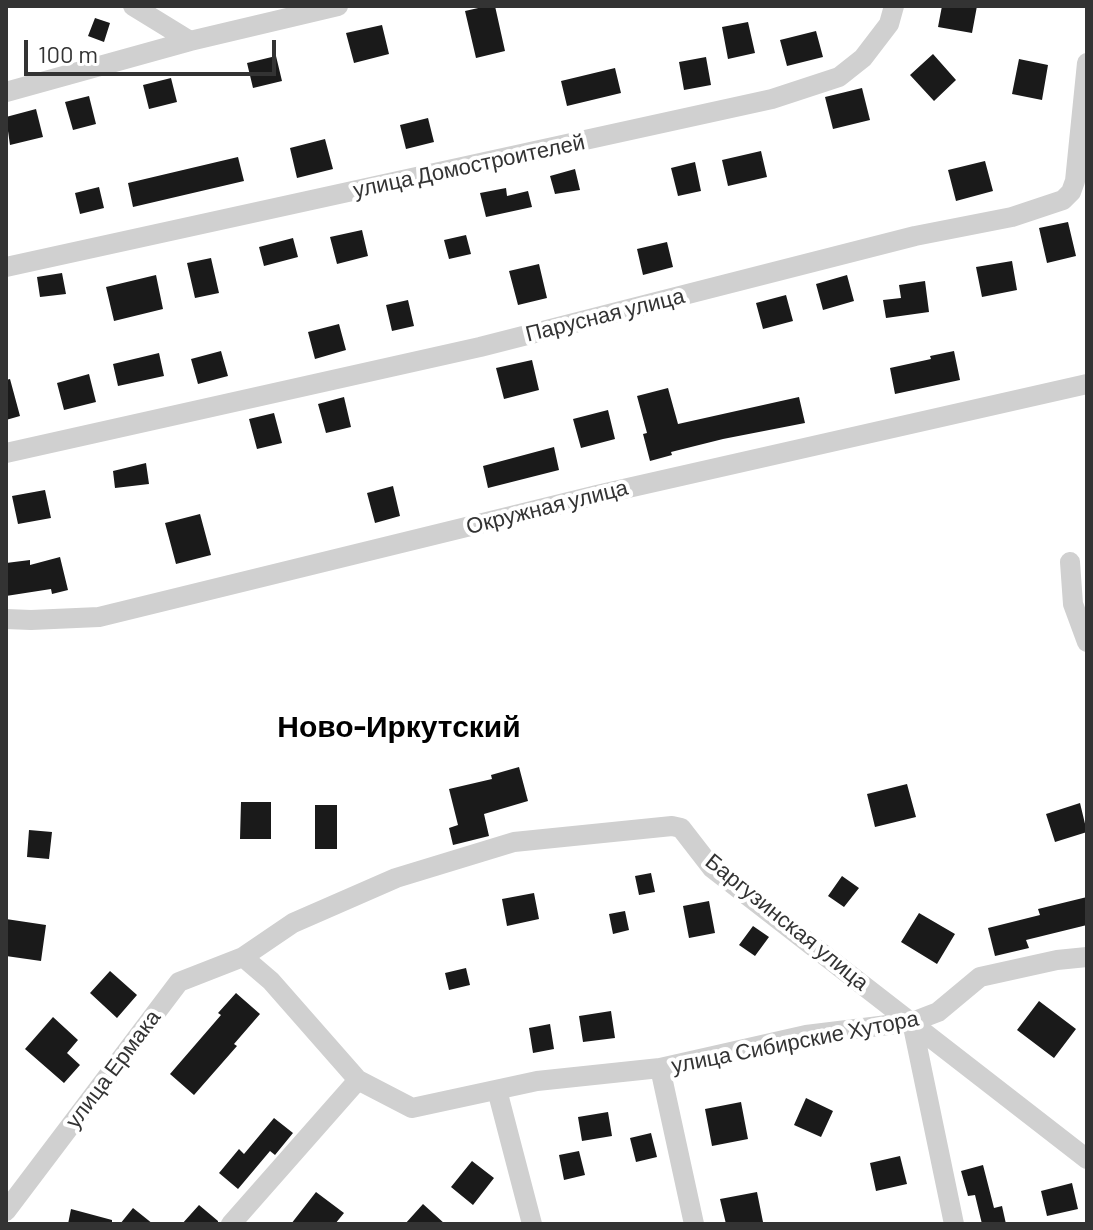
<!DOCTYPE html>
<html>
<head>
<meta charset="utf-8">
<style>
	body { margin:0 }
	#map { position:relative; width:1093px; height:1230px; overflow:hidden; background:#fff; font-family:Barlow,sans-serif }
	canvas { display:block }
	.frame { position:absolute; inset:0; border:8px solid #333; pointer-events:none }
	.scale { position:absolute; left:24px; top:40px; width:252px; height:36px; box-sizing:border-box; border:4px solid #333; border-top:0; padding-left:10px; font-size:24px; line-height:28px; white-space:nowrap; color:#333; -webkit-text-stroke:6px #fff; paint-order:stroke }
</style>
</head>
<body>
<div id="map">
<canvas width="1093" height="1230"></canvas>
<div class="frame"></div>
<div class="scale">100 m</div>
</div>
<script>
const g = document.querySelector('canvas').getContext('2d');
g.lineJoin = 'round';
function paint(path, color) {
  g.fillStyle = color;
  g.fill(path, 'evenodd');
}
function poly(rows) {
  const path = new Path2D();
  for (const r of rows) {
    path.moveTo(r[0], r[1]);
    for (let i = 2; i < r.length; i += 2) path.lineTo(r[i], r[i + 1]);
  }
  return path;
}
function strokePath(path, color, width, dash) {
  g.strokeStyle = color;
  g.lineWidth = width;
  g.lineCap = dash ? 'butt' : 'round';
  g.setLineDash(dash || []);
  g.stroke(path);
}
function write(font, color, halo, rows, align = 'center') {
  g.font = font + ' Barlow,sans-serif';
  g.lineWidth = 8;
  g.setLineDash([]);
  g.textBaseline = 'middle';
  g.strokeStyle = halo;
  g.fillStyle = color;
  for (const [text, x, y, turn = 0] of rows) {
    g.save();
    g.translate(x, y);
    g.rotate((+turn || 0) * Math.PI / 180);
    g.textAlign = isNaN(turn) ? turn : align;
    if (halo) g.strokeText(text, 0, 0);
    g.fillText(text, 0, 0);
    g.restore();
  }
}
paint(poly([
	[487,6,495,6,505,51,476,58,465,11],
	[942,6,977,6,972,33,938,27],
	[95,18,110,23,104,42,88,36],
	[748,22,755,53,728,59,722,27],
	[382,25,389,54,354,63,346,33],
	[816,31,823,57,787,66,780,40],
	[933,54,956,80,934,101,910,75],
	[276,56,282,81,253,88,247,63],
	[706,57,711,85,684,90,679,62],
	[1019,59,1048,65,1042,100,1012,94],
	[615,68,621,93,567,106,561,81],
	[171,78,177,102,149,109,143,85],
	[862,88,870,120,833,129,825,97],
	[89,96,96,124,73,130,65,102],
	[36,109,43,137,10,145,6,117],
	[428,118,434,142,406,149,400,125],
	[325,139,333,169,297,178,290,148],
	[761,151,767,177,728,186,722,160],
	[238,157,244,181,133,207,128,183],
	[985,161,993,191,956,201,948,170],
	[695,162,701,191,678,196,671,168],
	[575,169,580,190,555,194,550,176],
	[99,187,104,208,80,214,75,193],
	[506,188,507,196,528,191,532,207,486,217,480,193],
	[1068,222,1076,256,1047,263,1039,228],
	[362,230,368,256,337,264,330,237],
	[466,235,471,254,449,259,444,240],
	[293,238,298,257,264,266,259,247],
	[667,242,673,267,643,275,637,249],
	[211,258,219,293,195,298,187,263],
	[1012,261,1017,290,982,297,976,267],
	[539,264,547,298,518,305,509,271],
	[62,273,66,294,40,297,37,277],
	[156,275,163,309,114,321,106,287],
	[847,275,854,301,823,310,816,284],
	[925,281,929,312,886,318,883,300,901,298,899,285],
	[786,295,793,321,763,329,756,303],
	[408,300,414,326,392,331,386,305],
	[339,324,346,350,315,359,308,332],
	[221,351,228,376,198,384,191,359],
	[954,351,960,380,895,394,890,368,931,359,930,356],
	[159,353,164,376,118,386,113,364],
	[532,360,539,390,504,399,496,368],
	[89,374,96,402,64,410,57,383],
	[10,379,20,416,6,420,6,380],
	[668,388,678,424,799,397,805,423,723,439,671,452,672,455,650,461,643,434,647,433,637,396],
	[344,397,351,427,326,433,318,404],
	[608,410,615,439,581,448,573,419],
	[274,413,282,443,257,449,249,419],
	[554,447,559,470,488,488,483,466],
	[146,463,149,484,115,488,113,471],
	[393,486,400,516,375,523,367,493],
	[45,490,51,518,18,524,12,496],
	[200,514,211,555,176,564,165,523],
	[60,557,68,590,52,594,51,589,6,596,6,563,30,560,30,565],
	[519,767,528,801,484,814,489,836,453,845,449,828,458,825,449,789,492,779,491,775],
	[907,784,916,817,875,827,867,794],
	[241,802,271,802,271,839,240,839],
	[1080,803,1087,832,1055,842,1046,814],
	[315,805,337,805,337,849,315,849],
	[29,830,52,832,49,859,27,857],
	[651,873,655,892,639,895,635,876],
	[842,876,859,888,844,907,828,896],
	[534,893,539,919,507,926,502,899],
	[1087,897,1087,925,1026,940,1029,948,995,956,988,928,1040,915,1038,909],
	[709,901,715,933,689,938,683,906],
	[625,911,629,930,613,934,609,914],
	[919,913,955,934,937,964,901,942],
	[6,919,46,925,41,961,6,956],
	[753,926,769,937,755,956,739,945],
	[466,968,470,985,449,990,445,973],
	[110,971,137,995,117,1018,90,993],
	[236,993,260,1014,234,1044,237,1046,194,1095,170,1074,221,1015,218,1013],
	[1039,1001,1076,1029,1054,1058,1017,1030],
	[611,1011,615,1038,583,1042,579,1016],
	[53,1017,78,1040,67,1053,80,1065,64,1083,25,1049],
	[550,1024,554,1049,533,1053,529,1028],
	[806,1098,833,1111,821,1137,794,1125],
	[741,1102,748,1139,712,1146,705,1109],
	[608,1112,612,1136,582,1141,578,1117],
	[274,1118,293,1133,275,1155,270,1151,238,1189,219,1173,239,1149,244,1154],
	[651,1133,657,1157,636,1162,630,1138],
	[579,1151,585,1175,564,1180,559,1155],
	[900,1156,907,1184,876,1191,870,1163],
	[472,1161,494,1178,473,1205,451,1187],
	[983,1165,994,1208,1002,1206,1006,1224,982,1224,975,1195,968,1196,961,1171],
	[1072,1183,1078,1209,1047,1216,1041,1191],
	[316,1192,344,1213,335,1224,291,1224],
	[757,1192,763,1222,726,1224,720,1199],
	[423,1204,445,1224,405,1224],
	[199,1205,218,1221,218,1224,182,1224],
	[133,1208,153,1224,120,1224],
	[71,1209,112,1220,112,1224,68,1224]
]), '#1a1a1a');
strokePath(poly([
	[133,6,190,41,338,6],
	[6,92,190,41],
	[6,267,772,99,839,77,863,58,889,24,894,6],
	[6,453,480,347,915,236,1012,217,1063,200,1071,192,1075,181,1087,63],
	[1070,562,1073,604,1087,642],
	[6,619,31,620,99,617,597,495,1087,384],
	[243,957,271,981,358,1080],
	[912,1022,954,1224],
	[660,1068,694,1224],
	[497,1090,532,1224],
	[6,1211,179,982,243,957,293,923,396,878,514,842,672,826,681,828,712,868,1087,1159],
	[231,1224,358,1080,412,1108,537,1081,660,1068,806,1035,912,1022,938,1012,980,977,1057,960,1087,957]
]), '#d0d0d0', 20);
write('22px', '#333', '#fff', [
	["улица Домостроителей",469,166,-12],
	["Парусная улица",605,315,-14],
	["Окружная улица",547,507,-14],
	["Баргузинская улица",787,922,39],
	["улица Сибирские Хутора",795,1042,-11],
	["улица Ермака",113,1069,-53]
]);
write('bold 30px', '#000', '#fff', [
	["Ново-Иркутский",399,727]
]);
</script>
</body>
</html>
